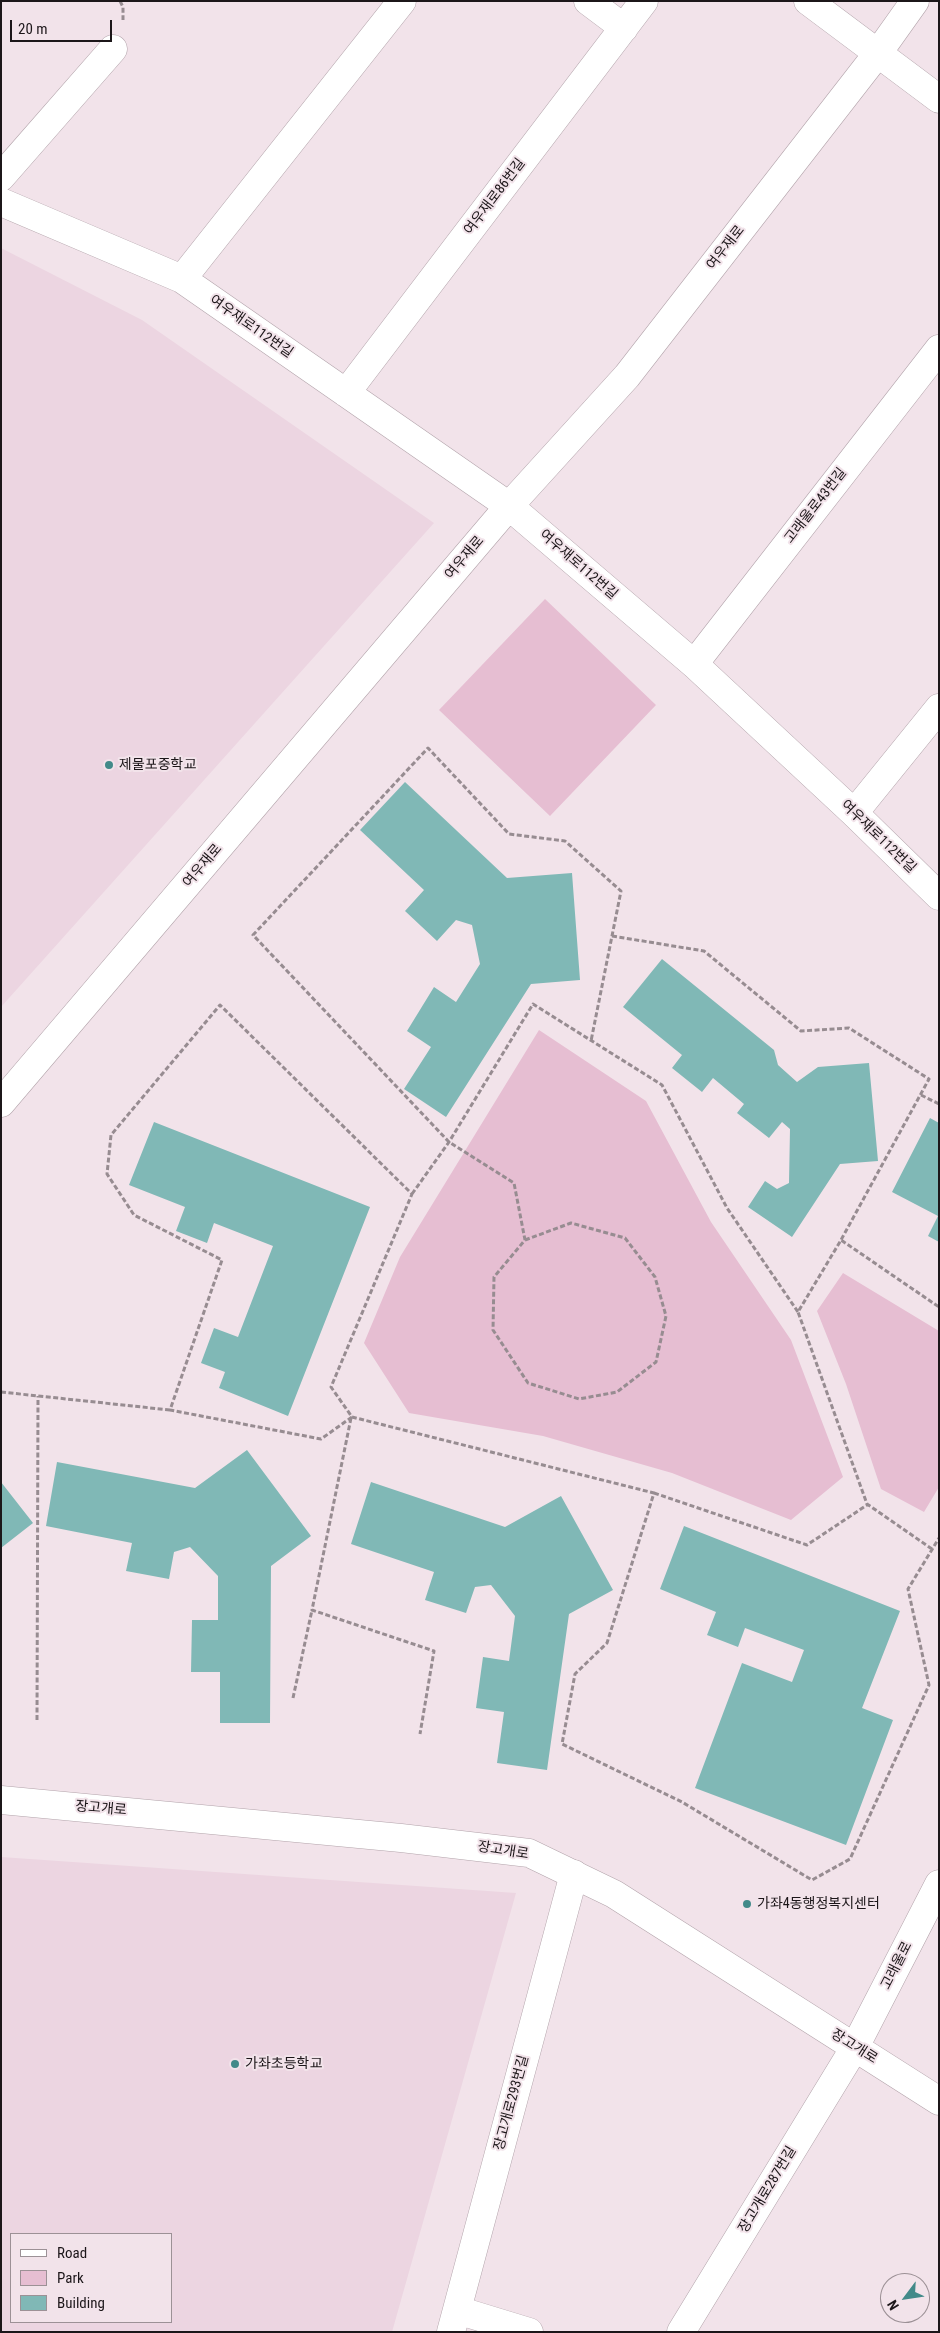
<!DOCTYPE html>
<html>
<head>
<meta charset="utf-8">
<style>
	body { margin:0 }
	#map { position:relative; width:940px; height:2333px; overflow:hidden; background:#f2e3ea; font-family:"Roboto Condensed",sans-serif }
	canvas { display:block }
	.frame { position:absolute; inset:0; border:2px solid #1c1619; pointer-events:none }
	.legend { position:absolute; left:10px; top:2233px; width:162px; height:90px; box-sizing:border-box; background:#f2e3ea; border:1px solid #9c9196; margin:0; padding:6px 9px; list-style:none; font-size:15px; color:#1c1619 }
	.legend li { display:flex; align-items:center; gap:10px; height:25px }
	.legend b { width:25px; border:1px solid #9c9196 }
	.north { position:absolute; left:880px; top:2273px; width:50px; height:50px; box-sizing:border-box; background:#f2e3ea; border:1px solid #9c9196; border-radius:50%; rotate:239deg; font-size:14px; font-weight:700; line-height:20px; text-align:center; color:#1c1619 }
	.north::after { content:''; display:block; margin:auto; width:18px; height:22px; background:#428a89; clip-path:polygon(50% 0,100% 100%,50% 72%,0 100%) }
	.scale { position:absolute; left:10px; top:20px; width:102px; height:22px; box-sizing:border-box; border:2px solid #1c1619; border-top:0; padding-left:6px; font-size:15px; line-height:18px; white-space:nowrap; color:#1c1619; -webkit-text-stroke:4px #f2e3ea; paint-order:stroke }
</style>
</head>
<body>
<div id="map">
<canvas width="940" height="2333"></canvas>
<div class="frame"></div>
<ul class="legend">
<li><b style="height:6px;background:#fff"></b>Road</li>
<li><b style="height:14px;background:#e6bed2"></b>Park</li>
<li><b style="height:14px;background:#80b8b6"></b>Building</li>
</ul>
<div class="north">N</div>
<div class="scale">20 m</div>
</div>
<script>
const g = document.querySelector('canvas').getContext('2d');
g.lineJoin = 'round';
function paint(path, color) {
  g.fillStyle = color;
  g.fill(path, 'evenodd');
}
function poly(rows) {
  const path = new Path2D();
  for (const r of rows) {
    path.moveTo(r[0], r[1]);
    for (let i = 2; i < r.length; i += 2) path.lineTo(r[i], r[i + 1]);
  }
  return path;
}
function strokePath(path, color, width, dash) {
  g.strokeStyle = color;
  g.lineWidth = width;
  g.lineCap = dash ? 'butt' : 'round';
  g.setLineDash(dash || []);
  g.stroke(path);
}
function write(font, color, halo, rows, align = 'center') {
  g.font = font + ' "Roboto Condensed","Noto Sans KR",sans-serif';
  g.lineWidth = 4;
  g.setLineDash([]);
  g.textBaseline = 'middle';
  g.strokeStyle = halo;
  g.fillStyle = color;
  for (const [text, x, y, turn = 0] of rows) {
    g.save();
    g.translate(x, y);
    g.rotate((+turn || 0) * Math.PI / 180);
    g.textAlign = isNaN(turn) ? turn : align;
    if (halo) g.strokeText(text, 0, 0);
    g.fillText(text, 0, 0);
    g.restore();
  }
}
paint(poly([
	[1,248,142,320,434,523,1,1007],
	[1,1857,516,1893,392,2332,1,2332],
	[11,2234,171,2234,171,2322,11,2322]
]), '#ecd5e1');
paint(poly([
	[545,599,656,705,550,816,439,710],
	[539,1030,646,1101,711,1222,791,1340,843,1477,791,1520,672,1473,543,1436,409,1413,364,1343,400,1257],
	[843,1273,939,1331,939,1487,924,1512,881,1489,846,1384,817,1311]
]), '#e6bed2');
paint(poly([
	[405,782,507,878,572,873,580,980,531,984,446,1117,404,1089,431,1047,407,1031,434,987,456,1002,480,964,472,925,456,920,437,941,405,911,424,890,360,830],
	[662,959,774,1050,778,1065,797,1082,818,1067,869,1063,878,1161,840,1164,792,1237,748,1207,765,1181,777,1189,789,1183,790,1129,782,1122,769,1138,737,1113,744,1104,713,1078,702,1092,672,1068,682,1055,623,1007],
	[930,1118,939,1123,939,1242,928,1236,938,1216,892,1192],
	[154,1122,370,1207,288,1416,219,1388,225,1372,201,1363,214,1328,238,1337,273,1246,214,1223,207,1243,176,1231,185,1207,129,1185],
	[247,1450,311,1536,271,1566,270,1723,220,1723,220,1672,191,1672,192,1620,218,1620,218,1576,190,1547,174,1552,169,1579,126,1571,132,1543,46,1526,57,1462,195,1488],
	[1,1482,33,1523,1,1548],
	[371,1482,505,1527,561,1496,613,1590,569,1614,547,1770,497,1763,504,1712,476,1708,483,1657,509,1661,515,1616,491,1585,475,1587,466,1613,425,1600,434,1572,351,1544],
	[684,1526,900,1611,862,1708,893,1720,846,1845,695,1788,742,1663,792,1682,804,1650,745,1628,738,1647,707,1635,716,1612,660,1589]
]), '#80b8b6');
const minor = poly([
	[588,1,624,28],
	[808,1,939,99],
	[1,177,113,49],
	[1,202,182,279,509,506,694,664,854,813,939,896],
	[182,279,402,1],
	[346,393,644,1],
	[694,664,939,349],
	[854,813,939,708],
	[1,1103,509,506,627,376,878,53,915,1],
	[457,2310,529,2332],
	[451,2332,574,1874],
	[681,2332,855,2047,939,1884]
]);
const major = poly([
	[1,1800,401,1838,529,1853,614,1894,939,2101]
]);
strokePath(minor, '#b2a3aa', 29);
strokePath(major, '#b2a3aa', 29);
strokePath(poly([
	[120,1,123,7,123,20],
	[612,936,704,951,801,1031,849,1028,929,1079,841,1240],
	[921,1095,939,1104],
	[412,1194,449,1142,533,1004,662,1085,727,1208,798,1312],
	[525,1240,571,1223,625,1238,655,1277,666,1316,656,1362,617,1392,579,1399,528,1383,493,1330,494,1277,525,1240,514,1183,449,1142,253,935,428,748,509,834,565,841,621,891,591,1041],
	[1,1392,170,1410],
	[352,1417,321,1439,170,1410,222,1260,134,1215,107,1174,111,1135,220,1005,412,1194,331,1387,352,1417,654,1493,607,1643,575,1674,562,1744,682,1802,812,1880,850,1859,929,1685,908,1589,939,1538],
	[351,1418,312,1610,434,1651,420,1734],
	[654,1493,807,1545,867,1505],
	[932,1549,867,1504,798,1312,841,1240,939,1307],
	[293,1698,312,1610],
	[37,1720,38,1396]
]), '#978c91', 3, [5, 2.5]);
strokePath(minor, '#fff', 28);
strokePath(major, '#fff', 28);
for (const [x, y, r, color] of [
	[109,765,5,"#428a89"],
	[747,1904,5,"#428a89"],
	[235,2064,5,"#428a89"]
]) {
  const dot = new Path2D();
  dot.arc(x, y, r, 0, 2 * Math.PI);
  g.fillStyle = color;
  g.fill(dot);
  strokePath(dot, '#f2e3ea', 2);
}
write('14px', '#1c1619', '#f2e3ea', [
	["여우재로86번길",495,197,-53],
	["여우재로",726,248,-52],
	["여우재로112번길",251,327,35],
	["고래울로43번길",816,506,-52],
	["여우재로",465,558,-50],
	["여우재로112번길",578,565,41],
	["여우재로112번길",878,837,44],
	["여우재로",203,866,-50],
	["장고개로",101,1809,5],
	["장고개로",503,1851,9],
	["고래울로",897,1966,-63],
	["장고개로",854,2047,32],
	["장고개로293번길",512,2103,-75],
	["장고개로287번길",768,2190,-59]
]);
write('14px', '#1c1619', '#f2e3ea', [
	["제물포중학교",119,765],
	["가좌4동행정복지센터",757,1904],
	["가좌초등학교",245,2064]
], 'left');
</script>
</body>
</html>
